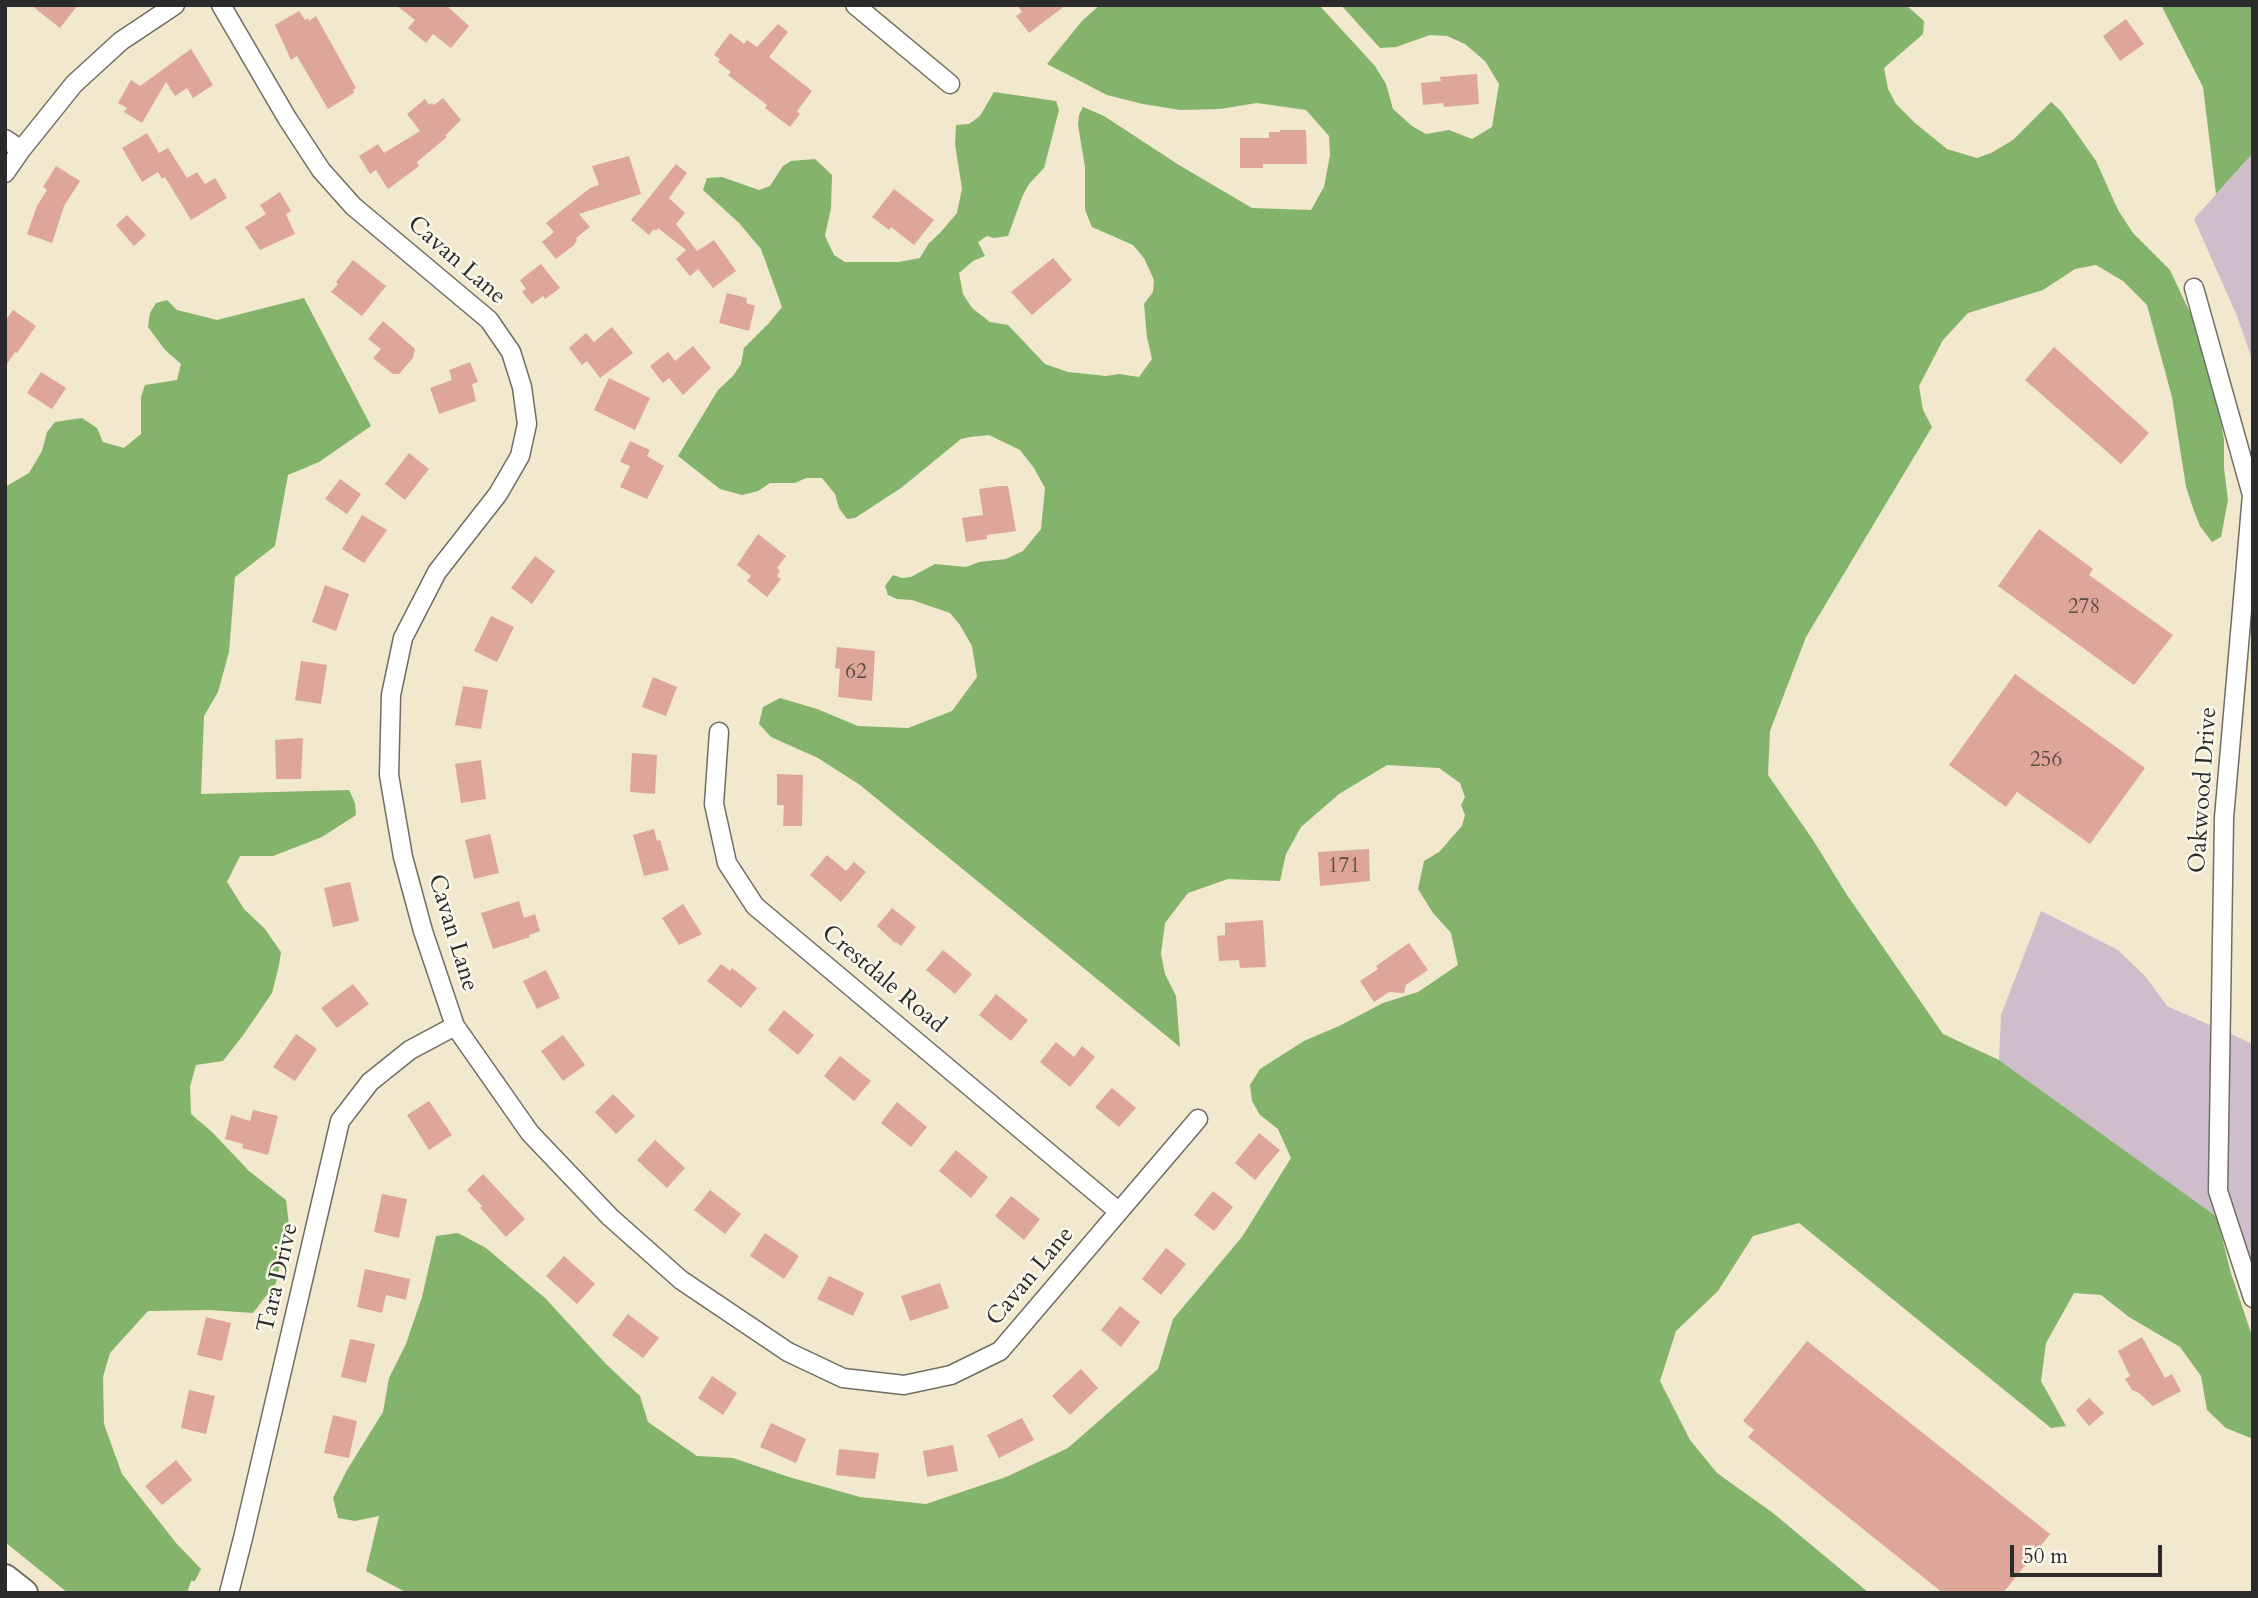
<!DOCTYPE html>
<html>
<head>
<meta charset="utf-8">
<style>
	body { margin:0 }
	#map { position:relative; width:2258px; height:1598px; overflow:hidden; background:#f1e8cd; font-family:Cardo,serif }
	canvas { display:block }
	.frame { position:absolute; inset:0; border:7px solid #2b2b2b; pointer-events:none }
	.scale { position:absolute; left:2010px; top:1545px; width:152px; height:32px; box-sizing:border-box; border:4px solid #2b2b2b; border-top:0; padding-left:9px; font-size:21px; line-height:24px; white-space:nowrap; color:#2b2b2b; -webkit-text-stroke:5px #fbf7ec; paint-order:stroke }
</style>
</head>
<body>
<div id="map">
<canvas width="2258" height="1598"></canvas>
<div class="frame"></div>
<div class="scale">50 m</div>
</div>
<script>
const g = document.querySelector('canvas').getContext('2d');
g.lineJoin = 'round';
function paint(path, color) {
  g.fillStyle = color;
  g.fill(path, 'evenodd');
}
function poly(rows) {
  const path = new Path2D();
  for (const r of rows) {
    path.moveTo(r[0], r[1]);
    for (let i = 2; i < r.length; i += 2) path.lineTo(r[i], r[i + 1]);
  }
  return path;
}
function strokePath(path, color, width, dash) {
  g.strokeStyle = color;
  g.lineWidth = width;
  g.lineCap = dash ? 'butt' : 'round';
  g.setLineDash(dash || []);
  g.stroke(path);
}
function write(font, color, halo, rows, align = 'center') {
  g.font = font + ' Cardo,serif';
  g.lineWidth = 5;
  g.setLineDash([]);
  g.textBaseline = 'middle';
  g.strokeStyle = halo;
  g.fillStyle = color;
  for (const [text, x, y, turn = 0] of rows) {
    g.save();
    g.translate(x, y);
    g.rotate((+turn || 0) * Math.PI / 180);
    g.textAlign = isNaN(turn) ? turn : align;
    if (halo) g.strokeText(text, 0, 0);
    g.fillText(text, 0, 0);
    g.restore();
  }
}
paint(poly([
	[2253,153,2253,362,2237,316,2194,219],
	[2041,911,2118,950,2146,977,2167,1006,2253,1044,2253,1298,2229,1226,1999,1060,2001,1015]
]), '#d0bdcc');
paint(poly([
	[1100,5,1319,5,1375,66,1386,84,1393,109,1412,126,1426,134,1449,130,1472,139,1492,127,1499,84,1485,61,1465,44,1447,36,1430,35,1396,47,1380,48,1341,5,1906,5,1924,21,1923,34,1884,68,1888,89,1896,104,1915,123,1947,149,1977,158,1991,153,2013,140,2051,102,2061,111,2096,161,2118,210,2133,233,2170,270,2194,321,2216,391,2224,440,2224,468,2228,500,2221,537,2212,542,2200,526,2194,511,2186,487,2172,397,2147,305,2123,281,2096,265,2075,269,2043,290,1968,313,1943,340,1919,386,1923,410,1932,427,1806,637,1770,731,1768,775,1813,840,1847,895,1943,1034,1999,1060,2217,1217,2230,1270,2253,1339,2253,1439,2226,1428,2207,1410,2201,1376,2180,1347,2129,1317,2101,1295,2074,1293,2046,1343,2041,1381,2066,1426,2051,1428,1799,1223,1753,1236,1718,1291,1676,1331,1660,1381,1690,1440,1717,1473,1773,1513,1869,1593,407,1593,366,1571,379,1516,355,1521,338,1518,333,1498,347,1470,383,1412,389,1378,406,1344,422,1297,436,1236,458,1233,486,1248,545,1298,606,1364,640,1396,648,1422,697,1456,733,1458,789,1477,860,1497,926,1504,1006,1477,1068,1448,1158,1369,1173,1319,1242,1237,1291,1158,1278,1129,1260,1115,1252,1101,1250,1085,1260,1069,1304,1041,1339,1026,1383,1003,1418,992,1458,965,1451,933,1433,913,1418,889,1424,861,1439,852,1462,826,1465,815,1461,805,1465,797,1460,783,1439,768,1387,765,1339,794,1301,827,1286,854,1280,881,1228,879,1188,893,1165,923,1161,954,1165,974,1176,996,1180,1047,860,785,818,758,771,737,759,724,763,707,780,698,817,709,858,726,908,728,952,711,977,677,972,646,960,625,950,613,912,600,897,599,888,595,885,586,893,575,902,578,911,577,935,564,966,567,979,562,1006,559,1023,551,1041,529,1045,488,1034,468,1020,450,989,435,970,437,961,439,901,488,855,518,847,519,839,508,835,494,822,478,806,478,795,483,770,483,758,491,742,495,720,489,678,456,718,390,733,376,741,364,744,348,769,323,782,307,761,249,739,223,703,190,707,178,722,177,759,190,770,186,783,166,791,161,815,159,832,175,831,208,825,236,834,255,845,262,899,262,920,258,929,243,940,233,957,213,962,189,955,144,956,125,969,124,980,116,994,92,1056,101,1059,110,1044,168,1029,184,1022,197,1008,236,994,238,987,236,978,242,985,256,973,261,959,273,963,294,972,308,990,322,1008,325,1045,364,1068,372,1106,376,1119,374,1139,377,1152,359,1147,337,1144,304,1153,292,1154,280,1144,258,1133,245,1092,227,1085,210,1085,167,1078,125,1079,115,1083,107,1104,116,1179,165,1252,208,1311,210,1324,187,1330,155,1329,136,1306,110,1257,103,1220,109,1180,110,1143,104,1107,95,1047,64,1082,21],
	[2161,5,2253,5,2253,153,2216,194,2203,87],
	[304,298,371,426,319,462,288,475,275,546,235,577,229,652,218,692,204,716,201,794,349,790,355,803,356,815,322,837,273,856,240,856,227,882,244,909,265,929,281,952,279,965,272,993,244,1034,223,1061,196,1065,190,1087,191,1114,212,1132,249,1171,286,1200,289,1225,276,1283,253,1313,210,1310,148,1311,110,1353,103,1377,104,1424,122,1474,176,1543,201,1569,195,1581,191,1581,187,1593,68,1593,5,1542,5,487,29,473,42,451,47,432,55,422,82,418,97,428,103,442,124,448,141,434,141,397,145,385,177,380,181,364,165,350,148,327,150,313,156,303,167,300,177,310,217,320]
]), '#84b36c');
paint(poly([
	[31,5,78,5,60,28],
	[396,5,446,5,469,26,451,48,433,34,426,43,408,28,415,20],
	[1017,5,1066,5,1029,33,1016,16,1022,12],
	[299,11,305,20,308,18,309,21,316,16,356,88,353,90,354,93,328,109,297,56,291,60,275,25],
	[2126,19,2144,44,2120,61,2103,36],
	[778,24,788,32,769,57,812,91,797,111,800,114,790,127,765,108,767,105,728,75,731,72,718,62,720,59,714,55,730,33,744,44,747,40,757,47],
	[191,49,213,85,193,98,187,88,175,96,166,82,142,123,124,112,127,108,118,103,131,80,140,86],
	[1477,74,1479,104,1444,107,1443,103,1423,105,1421,83,1441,81,1440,77],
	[443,98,461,120,445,136,447,137,417,162,419,166,388,189,376,170,370,174,359,156,378,144,384,153,420,131,407,114,425,99,429,105,432,103,434,105],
	[1280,130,1306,130,1307,164,1263,164,1263,168,1240,168,1240,138,1269,138,1269,132,1280,132],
	[147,133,159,153,168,148,187,178,197,172,205,184,215,178,227,198,191,220,165,177,162,179,158,172,142,182,122,148],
	[629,156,641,194,579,214,590,227,576,238,577,240,574,245,556,259,542,242,554,232,546,223,590,188,599,185,592,166],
	[676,164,687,173,669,198,685,213,676,224,697,251,714,240,736,271,713,288,698,269,690,276,676,259,686,250,658,228,656,231,654,229,649,235,631,220],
	[56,166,80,181,64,206,52,243,27,234,37,206,47,190,43,187],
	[894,189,934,220,914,245,891,227,889,230,872,217],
	[280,192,291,211,286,214,295,234,260,250,245,227,266,214,260,205],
	[127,215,146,235,134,246,116,225],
	[1053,258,1072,280,1032,315,1011,292],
	[353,260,386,286,362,316,331,292,338,284,336,282],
	[541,264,560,288,545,299,543,296,532,304,522,292,526,289,520,280],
	[727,293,747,298,746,303,755,306,749,331,719,323],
	[13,310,36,326,17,353,15,352,5,367,5,321],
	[383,321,415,349,413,358,399,374,393,374,373,358,381,349,368,339],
	[612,327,633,353,600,378,587,361,582,365,569,348,586,333,594,342],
	[693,346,711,368,683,395,669,378,663,383,650,366,668,352,675,361],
	[2054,347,2149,433,2121,464,2025,380],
	[470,362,478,382,472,384,476,401,439,414,430,388,452,380,449,370],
	[41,372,66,388,52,409,27,393],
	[609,378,650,398,635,430,594,410],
	[630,441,650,450,647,456,664,466,647,499,620,487,630,466,620,462],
	[409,453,429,469,405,500,385,484],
	[340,479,361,494,347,514,325,499],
	[1000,486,1008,486,1016,531,987,535,987,539,966,542,962,518,983,515,979,489],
	[362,515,387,530,364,563,342,549],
	[2039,529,2093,569,2089,575,2173,635,2134,685,1998,586],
	[758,534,786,556,777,568,780,571,777,576,781,579,767,597,747,581,751,576,737,565],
	[535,556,555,571,532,604,511,588],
	[325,585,349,594,336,631,312,622],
	[491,616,514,627,497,662,474,651],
	[837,647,875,651,872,701,838,697,840,669,835,668],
	[301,661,327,665,321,704,295,700],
	[2015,674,2145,768,2090,844,2017,792,2006,807,1949,765],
	[653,677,677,687,666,716,642,707],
	[463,686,488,690,481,729,455,725],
	[303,738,301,779,276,779,275,740],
	[632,753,657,755,655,794,630,792],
	[481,760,486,799,461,803,455,764],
	[777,774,803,775,802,826,783,826,784,805,777,805],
	[654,829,657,841,660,840,669,870,644,876,633,835],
	[490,834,499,873,474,879,465,840],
	[1369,849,1370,881,1320,886,1318,852],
	[827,855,846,871,854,862,866,872,841,902,810,875],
	[350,882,359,921,333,927,324,888],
	[519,901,524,918,535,914,540,931,529,935,530,937,493,949,481,913],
	[683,904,702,934,679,945,662,918],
	[892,908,916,927,901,946,896,942,895,943,877,926],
	[1263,920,1266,967,1240,968,1239,960,1219,961,1217,936,1225,935,1225,923],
	[1409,943,1428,970,1406,985,1404,993,1389,992,1374,1002,1360,981,1378,969,1376,966],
	[943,950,972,974,955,994,926,970],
	[721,964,730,971,732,968,757,988,741,1008,707,981],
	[546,970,560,998,537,1009,523,981],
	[353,984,369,1004,337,1028,321,1008],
	[996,994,1028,1020,1011,1041,979,1015],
	[784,1010,814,1035,798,1055,768,1030],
	[296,1034,317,1049,295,1081,273,1067],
	[563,1035,585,1065,563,1081,541,1051],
	[1056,1042,1074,1057,1082,1046,1095,1057,1070,1087,1040,1062],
	[840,1056,871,1081,854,1101,824,1076],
	[1112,1088,1136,1108,1119,1127,1095,1107],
	[613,1094,635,1116,616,1134,595,1112],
	[429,1101,452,1135,429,1150,407,1115],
	[897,1102,927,1127,911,1147,881,1123],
	[253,1110,278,1116,268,1155,242,1148,243,1144,225,1139,231,1115,250,1121],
	[1259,1133,1280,1150,1255,1180,1235,1163],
	[655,1140,685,1168,667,1188,637,1160],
	[956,1150,988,1177,971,1198,939,1171],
	[483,1174,525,1219,506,1237,480,1208,482,1206,467,1190],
	[710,1190,741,1214,725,1234,694,1210],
	[1213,1191,1233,1207,1214,1231,1194,1215],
	[382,1194,407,1199,399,1238,374,1232],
	[1011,1196,1040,1219,1024,1240,995,1216],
	[765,1233,799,1256,784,1279,750,1256],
	[1166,1248,1186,1264,1161,1295,1142,1279],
	[564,1256,595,1284,577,1304,546,1276],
	[365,1269,410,1279,406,1300,386,1295,382,1313,357,1307],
	[829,1276,864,1293,853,1316,817,1299],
	[940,1283,949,1308,910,1321,901,1296],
	[1120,1306,1140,1322,1121,1347,1101,1330],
	[628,1314,659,1338,643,1358,612,1335],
	[206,1317,231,1323,222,1361,197,1355],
	[2142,1337,2165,1378,2172,1374,2181,1391,2153,1406,2139,1393,2132,1390,2125,1379,2130,1376,2118,1351],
	[350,1339,375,1344,366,1383,341,1377],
	[1807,1341,2050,1534,2003,1593,1943,1593,1748,1437,1754,1430,1743,1421],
	[1081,1369,1098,1388,1070,1415,1052,1396],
	[712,1376,737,1393,723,1415,698,1398],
	[189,1390,215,1396,206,1434,181,1428],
	[2089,1398,2104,1413,2089,1426,2076,1410],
	[333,1415,357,1421,349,1458,324,1453],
	[1022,1418,1034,1440,999,1458,987,1435],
	[771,1423,806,1439,796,1463,760,1447],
	[953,1445,958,1471,927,1477,923,1451],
	[839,1449,879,1453,875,1479,836,1475],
	[176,1460,192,1480,162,1505,145,1486]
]), '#dda698');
const minor = poly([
	[221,5,287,118,321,170,353,206,489,320,511,352,522,387,527,424,520,456,498,494,437,572,403,638,391,695,389,775,403,857,423,931,455,1026,530,1133,610,1217,681,1280,788,1352,843,1378,904,1385,951,1375,1000,1351,1198,1119],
	[855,5,950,84],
	[5,139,21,150],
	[5,173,21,150,74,84,121,41,175,5],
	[2194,288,2252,495,2224,818,2218,1191,2253,1298],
	[719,732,714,804,727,863,755,906,1118,1211],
	[229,1593,243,1538,340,1121,370,1082,410,1050,455,1026]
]);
const primary = poly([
	[5,1578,24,1593]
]);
strokePath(minor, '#706d64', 21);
strokePath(primary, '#706d64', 30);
strokePath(minor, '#fff', 18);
strokePath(primary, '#fff', 26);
write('21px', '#584a46', null, [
	["278",2084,608],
	["62",856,673],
	["256",2046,761],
	["171",1344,867]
]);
write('24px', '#2b2b2b', '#fbf7ec', [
	["Cavan Lane",456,261,41],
	["Oakwood Drive",2204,790,-86],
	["Cavan Lane",452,933,73],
	["Crestdale Road",883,980,40],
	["Cavan Lane",1031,1277,-50],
	["Tara Drive",279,1278,-77]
]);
</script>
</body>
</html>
